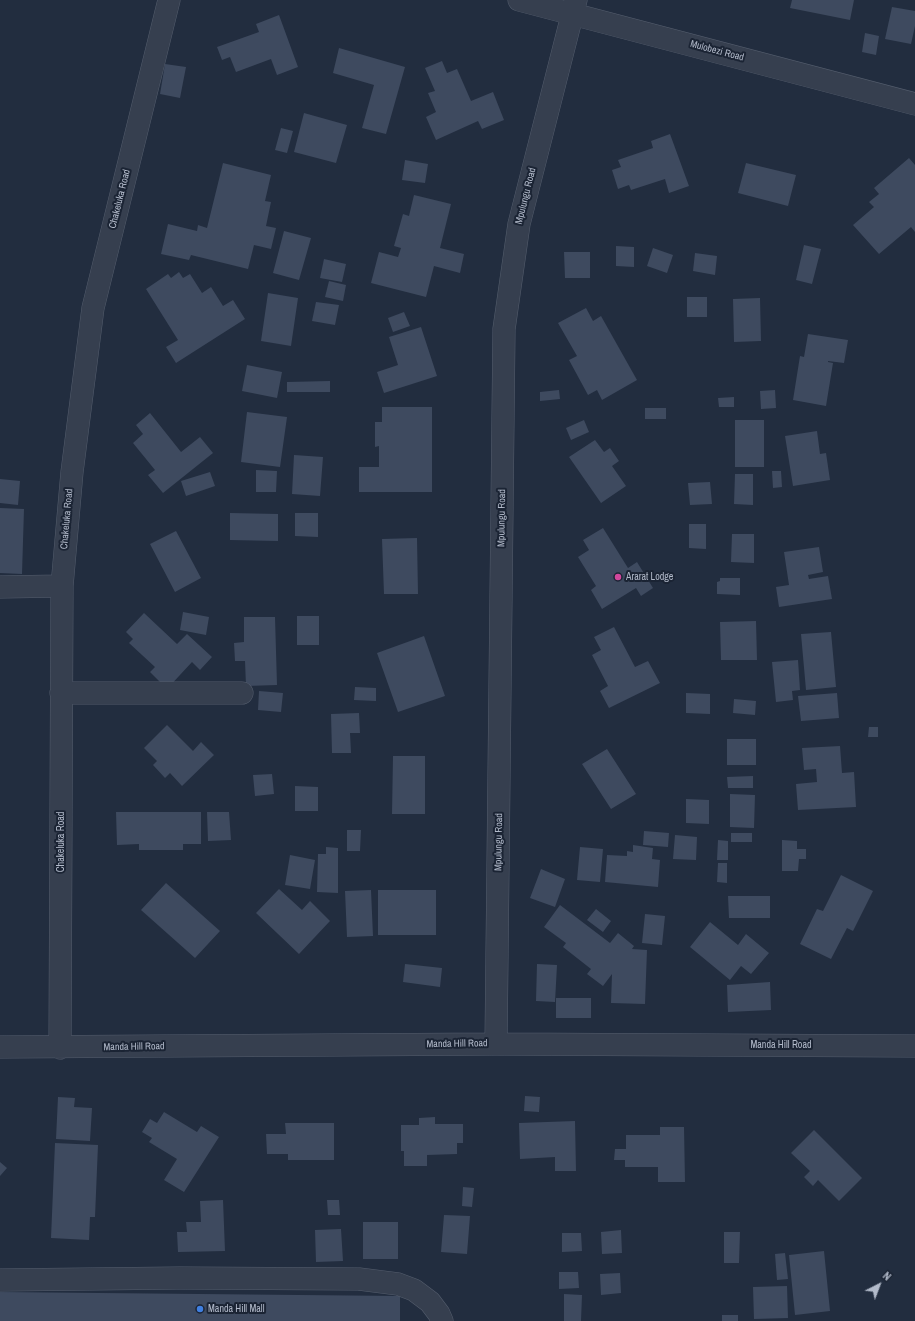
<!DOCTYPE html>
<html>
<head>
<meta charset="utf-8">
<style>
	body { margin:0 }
	#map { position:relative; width:915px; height:1321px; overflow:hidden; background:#222d3f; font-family:"Archivo Narrow",sans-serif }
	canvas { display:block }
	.north { position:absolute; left:859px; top:1265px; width:40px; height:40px; -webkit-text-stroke:3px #1b2434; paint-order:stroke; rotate:42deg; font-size:11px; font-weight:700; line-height:16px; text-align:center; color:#b2baca }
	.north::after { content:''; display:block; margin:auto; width:14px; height:18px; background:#b2baca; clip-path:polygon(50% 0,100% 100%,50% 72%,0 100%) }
</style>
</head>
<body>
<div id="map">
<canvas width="915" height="1321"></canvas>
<div class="north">N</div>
</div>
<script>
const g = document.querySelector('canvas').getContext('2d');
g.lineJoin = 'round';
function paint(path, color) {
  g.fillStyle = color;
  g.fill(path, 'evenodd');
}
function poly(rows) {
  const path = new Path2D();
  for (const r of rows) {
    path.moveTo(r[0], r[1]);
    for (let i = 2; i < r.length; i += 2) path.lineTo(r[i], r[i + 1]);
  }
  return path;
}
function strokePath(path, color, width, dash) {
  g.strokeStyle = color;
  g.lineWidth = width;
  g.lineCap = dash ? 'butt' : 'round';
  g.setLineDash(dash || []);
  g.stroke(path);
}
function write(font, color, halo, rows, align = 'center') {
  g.font = font + ' "Archivo Narrow",sans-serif';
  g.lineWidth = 4;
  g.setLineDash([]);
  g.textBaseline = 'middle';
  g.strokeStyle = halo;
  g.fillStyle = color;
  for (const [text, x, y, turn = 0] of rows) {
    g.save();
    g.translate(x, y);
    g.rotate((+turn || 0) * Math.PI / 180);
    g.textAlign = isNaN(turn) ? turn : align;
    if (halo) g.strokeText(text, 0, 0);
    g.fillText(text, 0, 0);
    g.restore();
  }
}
paint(poly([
	[792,0,854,0,850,20,790,8],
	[892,7,915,11,915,26,911,44,885,39],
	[279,15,298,67,277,75,271,59,236,72,230,57,222,60,217,47,259,32,256,24],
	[865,33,879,36,876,55,862,52],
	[339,48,405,67,386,134,362,128,374,85,333,73],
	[442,61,447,73,457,69,471,101,493,92,504,120,482,129,478,121,436,140,426,117,436,112,428,93,435,91,425,68],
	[165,64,186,67,180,98,160,94],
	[304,113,347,125,336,163,294,152],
	[281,128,293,131,287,153,275,150],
	[670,134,689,186,669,193,665,179,631,190,629,185,618,189,612,170,621,167,618,160,653,148,651,141],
	[909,158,915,165,915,232,911,227,879,254,853,225,874,207,869,202,879,194,874,188],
	[405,160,428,164,425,183,402,180],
	[223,163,271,175,265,201,271,202,266,226,276,228,271,249,254,245,248,269,191,255,189,260,161,254,168,224,197,231,198,225,207,228],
	[746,163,796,175,788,206,738,193],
	[414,195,451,204,440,248,464,254,460,273,434,266,426,297,371,283,379,252,398,257,401,248,394,246,403,214,409,216],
	[284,231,311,238,299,280,273,273],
	[804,245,821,249,812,284,796,280],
	[616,246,634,247,634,267,616,266],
	[653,248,673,255,667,273,647,266],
	[564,252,590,252,590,278,565,278],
	[695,253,717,256,715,275,693,271],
	[324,259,346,264,342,282,320,278],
	[179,272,183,278,190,274,202,293,211,287,223,306,233,300,245,319,176,363,166,347,178,340,146,289,168,274,171,278],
	[329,281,346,285,343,301,325,297],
	[268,293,298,298,291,346,261,341],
	[687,297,707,297,707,317,687,317],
	[760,298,761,341,734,342,733,299],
	[316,302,339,305,335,325,312,321],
	[586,308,593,321,601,316,637,380,602,400,597,390,588,395,569,360,577,356,558,323],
	[404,312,410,326,393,332,388,318],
	[421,327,437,376,384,393,377,372,398,365,389,337],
	[808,334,848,340,844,363,828,361,828,362,833,363,826,406,793,400,800,356,804,357],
	[247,365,282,372,277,398,242,391],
	[330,381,330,392,287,392,287,382],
	[559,390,560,399,540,401,540,392],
	[775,390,776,408,761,409,760,391],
	[734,397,734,407,719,407,718,398],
	[382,407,432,407,432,492,359,492,359,467,379,467,379,446,375,447,375,422,382,422],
	[645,408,666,408,666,419,645,419],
	[247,412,287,417,280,467,241,462],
	[150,413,181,452,200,437,213,453,163,493,148,475,155,470,133,443,143,434,136,425],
	[584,420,589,432,571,440,566,428],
	[735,420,764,420,764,467,735,467],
	[817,431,820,454,826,453,830,480,793,486,785,436],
	[595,440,604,452,610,448,619,461,612,466,626,486,601,503,569,457],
	[294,455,323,457,320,496,292,494],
	[256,470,277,471,276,492,256,492],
	[772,471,781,471,782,487,773,488],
	[210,472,215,486,186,496,181,481],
	[735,474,753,474,753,505,734,504],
	[0,479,20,481,18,505,0,503],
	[710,482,712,504,690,505,688,483],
	[0,508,24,509,22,574,0,573],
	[230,513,278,514,278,541,230,540],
	[295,513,318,513,318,537,295,536],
	[689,524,706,524,706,549,689,548],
	[603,528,628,568,637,562,653,588,641,596,636,588,602,609,591,590,596,586,578,557,589,550,583,540],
	[176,531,201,578,175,592,150,544],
	[732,534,754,534,754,563,731,562],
	[417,538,418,594,384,594,382,539],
	[819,547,823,572,808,575,809,579,828,576,832,599,779,607,776,587,789,585,784,552],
	[720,578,740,578,740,595,717,594,717,582,720,581],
	[183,612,209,617,206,635,180,630],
	[144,613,177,644,187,634,212,657,200,670,192,662,167,689,150,672,155,667,129,643,133,639,126,632],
	[297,616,319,616,319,645,297,645],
	[244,617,275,617,277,685,246,686,245,661,235,661,234,643,244,642],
	[756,621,757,660,721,660,720,622],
	[614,627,635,667,648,661,660,683,609,708,600,691,608,686,592,655,601,650,594,637],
	[831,632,836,687,806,690,801,634],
	[424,636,445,696,398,712,377,653],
	[798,660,800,690,792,691,793,700,776,702,772,662],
	[355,687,376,688,376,701,354,700],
	[259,691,283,693,281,712,258,710],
	[686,693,710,694,710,714,686,713],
	[837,693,839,718,801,721,798,696],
	[734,699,756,701,755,715,733,713],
	[359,713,360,733,350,733,351,753,332,753,331,714],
	[167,725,193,751,201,742,214,755,182,786,170,773,165,778,153,765,157,761,144,748],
	[869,727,878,727,878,737,868,737],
	[727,739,756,739,756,765,727,765],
	[840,746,842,773,854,772,856,807,798,810,796,784,817,782,816,769,804,770,802,748],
	[607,749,636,794,611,809,582,764],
	[393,756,425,756,425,814,392,814],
	[272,774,274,794,255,796,253,775],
	[753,776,753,788,728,788,727,777],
	[295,786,318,787,318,811,295,811],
	[730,794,755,795,754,828,730,827],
	[686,799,709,800,709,824,686,823],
	[116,812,201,812,201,844,183,844,183,850,139,850,139,844,117,845],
	[207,812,229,812,231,840,208,841],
	[347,830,361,830,360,851,347,851],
	[644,831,669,833,668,847,643,845],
	[731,833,752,833,752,842,731,842],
	[675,835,697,837,696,860,673,859],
	[718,840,728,841,728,860,717,860],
	[782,840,797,841,797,849,806,849,806,859,799,859,798,871,782,871],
	[633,845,653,848,652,859,660,860,658,887,605,882,607,855,627,856,627,851,633,852],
	[326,847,338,848,338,893,317,892,318,854,326,854],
	[580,847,603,849,600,882,577,880],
	[290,855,315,860,310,889,285,885],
	[718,863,727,863,727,883,717,882],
	[541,869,565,879,555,907,530,898],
	[841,875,873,891,853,931,847,928,831,959,800,944,817,909,823,911],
	[166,883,220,931,195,958,141,910],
	[279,889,302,910,310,901,330,921,299,954,256,913],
	[371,890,373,936,347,937,345,891],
	[378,890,436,890,436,935,378,935],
	[728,896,770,896,770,918,729,918],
	[560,905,610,943,618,933,634,946,632,949,647,950,645,1004,611,1003,612,974,603,986,587,974,591,969,563,947,566,943,544,927],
	[596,909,611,921,603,932,587,920],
	[645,914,665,916,662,945,642,943],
	[710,922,738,945,746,934,769,953,751,974,741,966,730,980,690,947],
	[405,964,442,968,440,987,403,982],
	[537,964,557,965,555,1002,536,1001],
	[770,982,771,1010,728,1012,727,985],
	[556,998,591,998,591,1018,556,1018],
	[525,1096,540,1097,539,1112,524,1111],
	[58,1097,75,1098,74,1107,92,1108,90,1141,56,1139],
	[164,1112,197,1132,201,1126,219,1137,184,1192,164,1180,177,1159,149,1142,152,1138,142,1132,150,1119,157,1123],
	[435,1117,435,1124,463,1124,463,1143,457,1143,457,1154,427,1155,427,1166,404,1166,404,1151,401,1151,401,1125,419,1125,419,1118],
	[575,1121,576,1171,555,1171,555,1157,520,1159,519,1123],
	[285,1123,334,1123,334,1160,288,1160,288,1154,267,1154,266,1134,286,1134],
	[660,1127,684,1127,685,1182,658,1182,658,1167,625,1167,625,1160,614,1160,615,1149,626,1149,626,1135,660,1135],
	[814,1130,862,1178,839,1201,818,1180,813,1186,804,1177,810,1171,791,1153],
	[55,1143,98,1145,95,1217,90,1217,89,1240,51,1238],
	[0,1162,7,1168,0,1176],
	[463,1187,474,1188,472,1207,462,1206],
	[223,1200,225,1251,178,1252,177,1232,187,1232,186,1222,201,1222,200,1201],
	[327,1200,339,1200,340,1215,328,1215],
	[444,1215,470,1216,467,1254,441,1252],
	[363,1222,398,1222,398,1259,363,1259],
	[341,1229,343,1261,316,1262,315,1230],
	[621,1230,622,1253,602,1254,601,1232],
	[724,1232,740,1232,739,1263,724,1263],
	[562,1233,581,1233,582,1251,562,1252],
	[824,1251,830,1311,795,1315,789,1255],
	[785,1253,788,1279,777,1280,775,1254],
	[559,1272,578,1272,579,1288,559,1289],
	[620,1273,621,1293,601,1295,600,1274],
	[787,1286,788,1318,754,1319,753,1287],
	[0,1292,400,1296,400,1321,0,1321],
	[564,1294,582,1295,581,1321,564,1321],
	[722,1315,738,1315,738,1321,722,1321]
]), '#3e4a5f');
const minor = poly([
	[519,0,915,104],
	[0,587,62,586],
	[61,693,242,693],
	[496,1044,504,329,519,224,576,0],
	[0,1047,496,1044,915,1046],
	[60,1048,62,586,72,472,93,308,169,0],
	[0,1280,180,1278,359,1279,398,1284,414,1290,430,1302,439,1314,442,1321]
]);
strokePath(minor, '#545d6d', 23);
strokePath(minor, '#363f4f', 22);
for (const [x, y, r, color] of [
	[618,577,4,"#d1479c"],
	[200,1309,4,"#3f7fe0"]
]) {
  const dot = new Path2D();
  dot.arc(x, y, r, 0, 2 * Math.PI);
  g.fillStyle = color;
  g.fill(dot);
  strokePath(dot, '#1b2434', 1.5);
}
write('10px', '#b2baca', '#1b2434', [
	["Mulobezi Road",717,51,15],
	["Mpulungu Road",526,196,-76],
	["Chakeluka Road",120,199,-76],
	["Mpulungu Road",502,518,-89],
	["Chakeluka Road",67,519,-85],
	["Chakeluka Road",61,842,-90],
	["Mpulungu Road",499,842,-89],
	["Manda Hill Road",457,1044,-1],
	["Manda Hill Road",781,1045],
	["Manda Hill Road",134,1047,-1]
]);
write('10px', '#b2baca', '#1b2434', [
	["Ararat Lodge",626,577],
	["Manda Hill Mall",208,1309]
], 'left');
</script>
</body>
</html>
